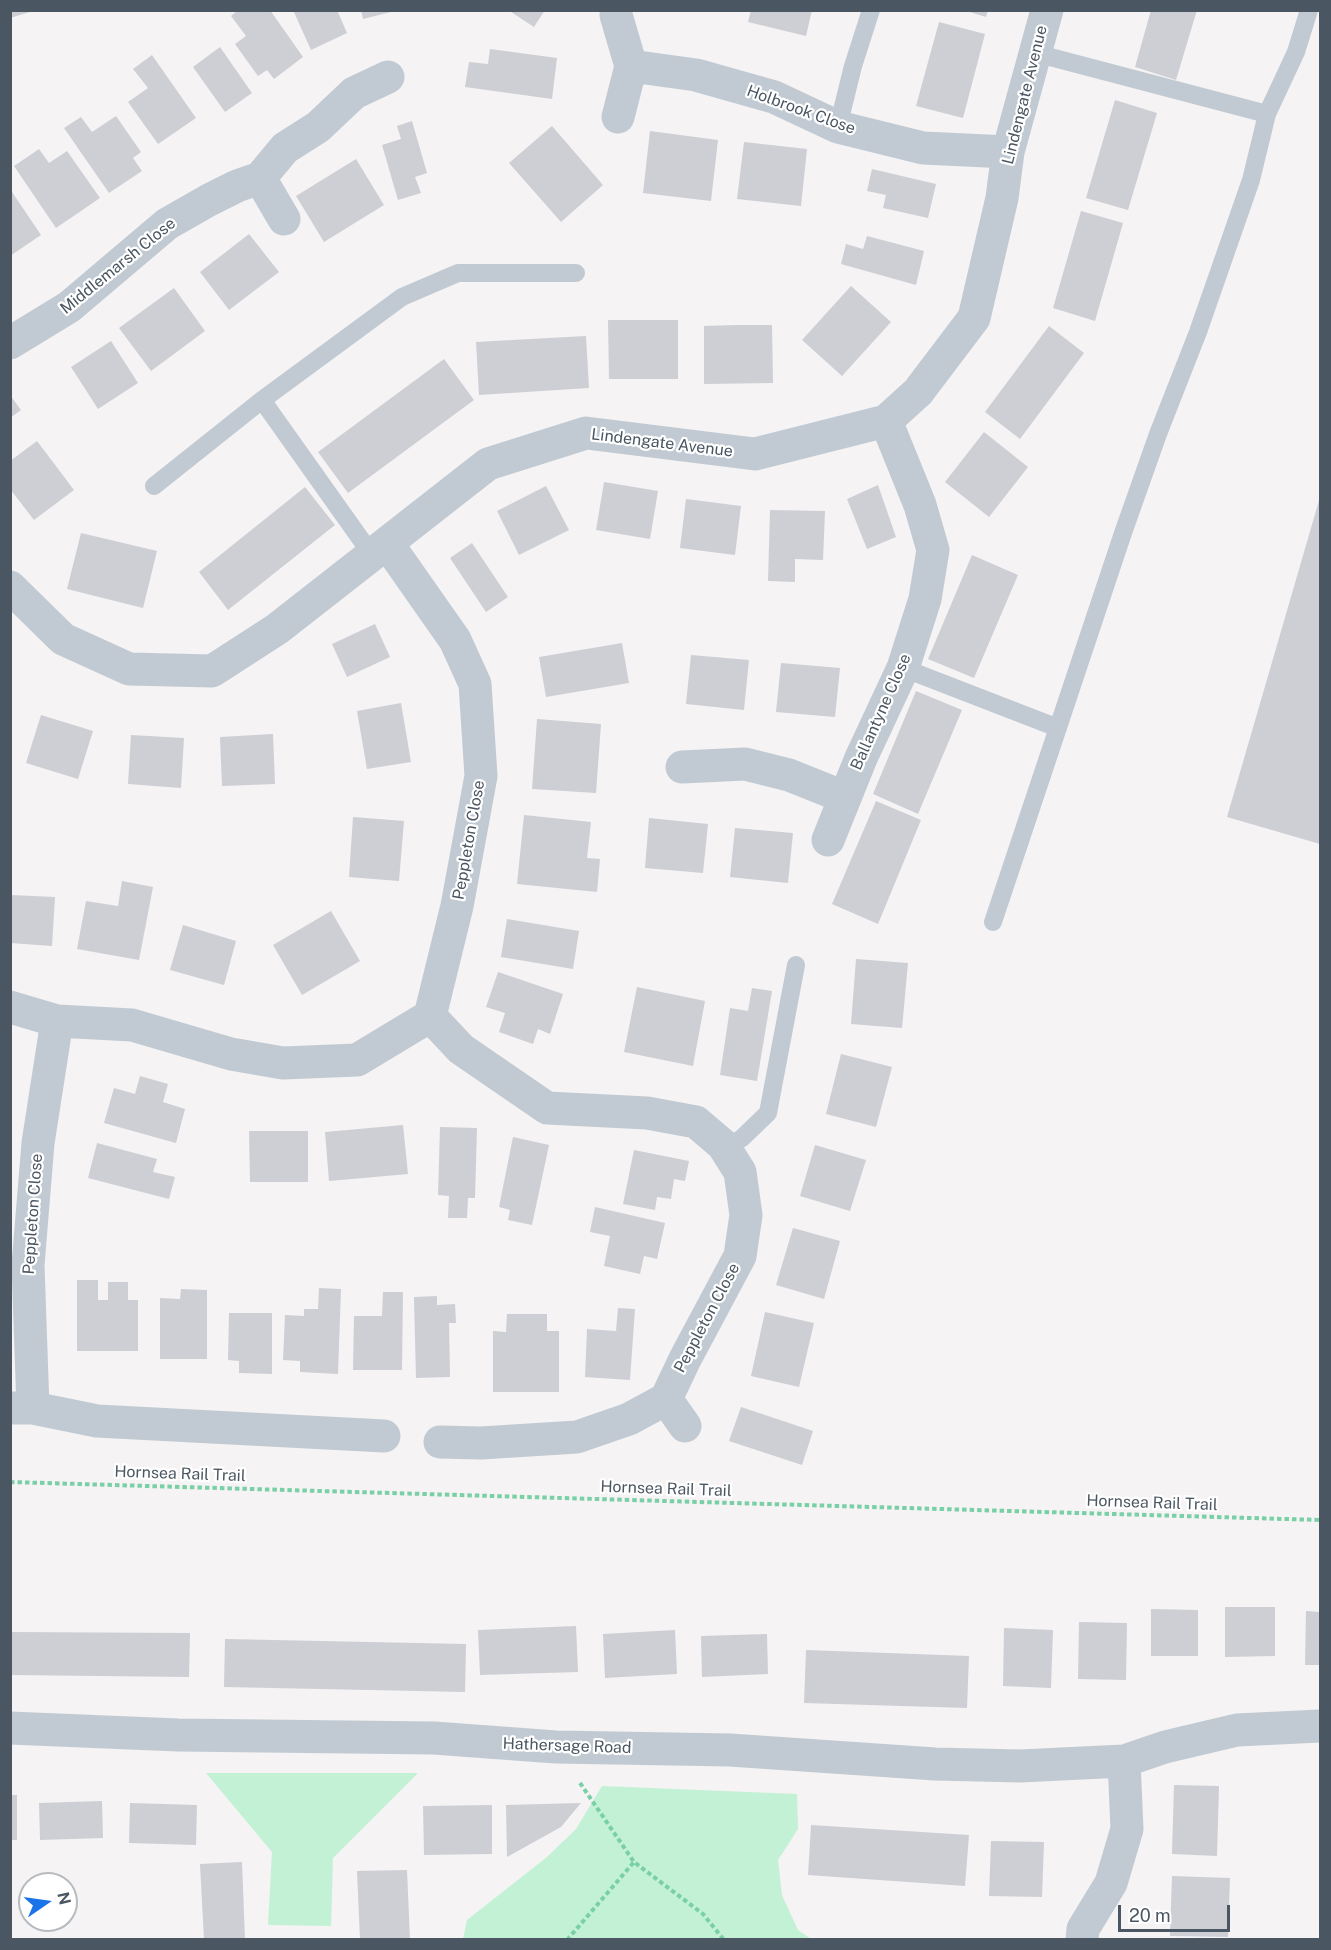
<!DOCTYPE html>
<html>
<head>
<meta charset="utf-8">
<style>
	body { margin:0 }
	#map { position:relative; width:1331px; height:1950px; overflow:hidden; background:#f5f3f3; font-family:"Public Sans",sans-serif }
	canvas { display:block }
	.frame { position:absolute; inset:0; border:12px solid #4a5661; pointer-events:none }
	.north { position:absolute; left:18px; top:1872px; width:60px; height:60px; box-sizing:border-box; background:#fff; border:2px solid #b7bbc0; border-radius:50%; rotate:77deg; font-size:16px; font-weight:700; line-height:24px; text-align:center; color:#4a5661 }
	.north::after { content:''; display:block; margin:auto; width:21px; height:27px; background:#1a73e8; clip-path:polygon(50% 0,100% 100%,50% 72%,0 100%) }
	.scale { position:absolute; left:1118px; top:1905px; width:112px; height:27px; box-sizing:border-box; border:3px solid #4a5661; border-top:0; padding-left:8px; font-size:18px; line-height:21px; white-space:nowrap; color:#4a5661; -webkit-text-stroke:4px #fff; paint-order:stroke }
</style>
</head>
<body>
<div id="map">
<canvas width="1331" height="1950"></canvas>
<div class="frame"></div>
<div class="north">N</div>
<div class="scale">20 m</div>
</div>
<script>
const g = document.querySelector('canvas').getContext('2d');
g.lineJoin = 'round';
function paint(path, color) {
  g.fillStyle = color;
  g.fill(path, 'evenodd');
}
function poly(rows) {
  const path = new Path2D();
  for (const r of rows) {
    path.moveTo(r[0], r[1]);
    for (let i = 2; i < r.length; i += 2) path.lineTo(r[i], r[i + 1]);
  }
  return path;
}
function strokePath(path, color, width, dash) {
  g.strokeStyle = color;
  g.lineWidth = width;
  g.lineCap = dash ? 'butt' : 'round';
  g.setLineDash(dash || []);
  g.stroke(path);
}
function write(font, color, halo, rows, align = 'center') {
  g.font = font + ' "Public Sans",sans-serif';
  g.lineWidth = 4.5;
  g.setLineDash([]);
  g.textBaseline = 'middle';
  g.strokeStyle = halo;
  g.fillStyle = color;
  for (const [text, x, y, turn = 0] of rows) {
    g.save();
    g.translate(x, y);
    g.rotate((+turn || 0) * Math.PI / 180);
    g.textAlign = isNaN(turn) ? turn : align;
    if (halo) g.strokeText(text, 0, 0);
    g.fillText(text, 0, 0);
    g.restore();
  }
}
paint(poly([
	[206,1773,418,1773,333,1858,331,1926,268,1925,272,1852],
	[602,1786,797,1794,798,1829,778,1860,782,1895,798,1930,811,1939,463,1939,467,1920,547,1857,576,1829]
]), '#c3f1d5');
paint(poly([
	[10,10,33,10,33,11,10,18],
	[238,10,270,10,303,57,274,79,267,70,258,76,235,44,246,36,231,16],
	[293,10,337,10,347,33,311,50],
	[361,10,395,10,395,11,363,19],
	[508,10,545,10,534,27],
	[751,10,812,10,806,36,748,22],
	[963,10,988,10,986,17],
	[1151,10,1197,10,1176,80,1135,67],
	[939,22,985,34,963,118,916,106],
	[220,47,252,93,225,112,193,67],
	[490,49,557,58,552,99,465,87,469,62,488,64],
	[152,55,196,118,158,144,128,102,148,88,133,69],
	[1115,100,1157,113,1128,210,1086,198],
	[116,116,141,152,133,158,142,171,109,193,64,128,81,117,92,132],
	[412,121,427,173,415,177,421,193,398,200,382,145,401,139,397,126],
	[552,126,603,185,561,222,509,163],
	[650,131,718,140,711,201,643,193],
	[744,142,807,149,801,206,737,199],
	[39,149,49,163,67,151,100,198,56,228,14,166],
	[356,159,384,205,324,242,296,196],
	[872,169,936,184,928,218,883,208,886,195,867,191],
	[10,189,41,235,10,256],
	[1081,211,1123,223,1095,321,1053,308],
	[249,234,279,272,229,310,200,272],
	[867,236,924,251,916,285,841,264,846,244,863,249],
	[851,286,891,322,842,376,802,340],
	[174,288,205,331,151,371,119,328],
	[608,320,678,320,678,379,609,379],
	[738,325,772,325,773,383,704,384,704,326],
	[1049,326,1084,353,1020,439,985,412],
	[586,336,589,388,479,395,476,342],
	[111,341,138,383,98,409,71,367],
	[444,359,474,400,348,493,318,452],
	[10,395,21,410,10,418],
	[984,432,1028,467,989,517,945,482],
	[37,441,74,490,34,520,10,489,10,461],
	[604,482,658,491,650,539,596,530],
	[878,485,896,537,867,549,847,499],
	[546,486,569,530,519,555,497,511],
	[305,487,335,525,228,610,199,572],
	[1320,497,1320,844,1227,817],
	[686,499,741,506,735,555,680,548],
	[770,510,825,511,823,560,795,559,795,582,768,581],
	[81,533,157,551,143,608,67,589],
	[472,543,508,597,486,612,450,558],
	[972,555,1018,575,974,678,928,659],
	[375,624,390,657,347,677,332,644],
	[622,643,629,683,546,697,539,657],
	[691,655,749,660,744,710,686,704],
	[781,663,840,668,835,717,776,712],
	[916,691,962,710,918,814,873,794],
	[401,703,411,762,367,769,357,711],
	[41,715,93,731,78,779,26,763],
	[537,719,601,724,596,793,532,789],
	[273,734,275,784,222,786,220,737],
	[131,735,184,738,181,788,128,784],
	[876,801,921,820,878,924,832,904],
	[524,815,591,822,587,858,600,859,597,892,517,884],
	[353,817,404,821,399,881,349,877],
	[649,818,708,824,703,873,645,868],
	[735,828,793,833,788,883,730,877],
	[122,881,153,887,139,960,77,949,86,901,118,906],
	[10,895,55,897,52,946,10,943],
	[331,911,360,961,302,995,273,945],
	[507,919,579,931,573,969,501,957],
	[183,925,236,941,224,985,170,970],
	[856,959,908,963,902,1028,851,1024],
	[498,972,563,994,550,1034,538,1029,533,1044,499,1032,505,1013,486,1007],
	[637,987,705,1001,693,1066,624,1052],
	[752,988,772,991,757,1081,720,1075,730,1008,748,1011],
	[841,1054,892,1067,876,1127,826,1114],
	[140,1076,168,1084,163,1102,185,1109,176,1143,104,1123,114,1088,135,1094],
	[403,1125,408,1174,329,1181,325,1132],
	[440,1127,477,1128,475,1198,468,1198,467,1218,448,1218,449,1196,438,1195],
	[249,1131,308,1131,308,1182,250,1182],
	[513,1137,549,1145,532,1225,508,1220,510,1210,499,1207],
	[97,1143,157,1159,153,1172,175,1177,169,1199,88,1178],
	[815,1145,866,1160,850,1211,800,1196],
	[634,1150,689,1161,685,1181,674,1179,671,1199,657,1197,655,1210,623,1204],
	[595,1207,665,1223,657,1259,644,1256,640,1274,604,1266,610,1236,590,1232],
	[793,1228,840,1241,824,1299,776,1285],
	[77,1280,98,1280,98,1300,108,1300,108,1282,128,1282,128,1300,138,1300,138,1351,77,1351],
	[319,1288,341,1289,338,1374,300,1372,300,1361,283,1360,285,1315,304,1316,304,1309,318,1309],
	[181,1289,207,1290,207,1359,160,1359,160,1298,180,1299],
	[383,1292,403,1292,402,1370,353,1370,354,1316,382,1316],
	[437,1296,437,1305,455,1304,456,1323,449,1323,450,1377,416,1378,414,1297],
	[618,1308,635,1309,630,1380,585,1377,587,1329,616,1331],
	[765,1312,814,1323,799,1387,751,1376],
	[229,1313,272,1313,272,1374,239,1373,239,1361,228,1360],
	[507,1314,547,1314,547,1331,559,1331,559,1392,493,1392,493,1331,506,1332],
	[741,1407,813,1431,802,1465,729,1441],
	[1225,1607,1275,1607,1275,1656,1225,1657],
	[1151,1609,1198,1610,1198,1656,1151,1656],
	[1306,1611,1320,1612,1320,1665,1305,1665],
	[1079,1622,1127,1623,1126,1680,1078,1679],
	[576,1626,578,1672,480,1675,478,1630],
	[1004,1628,1053,1630,1051,1688,1003,1686],
	[675,1630,677,1674,605,1678,603,1634],
	[10,1632,190,1633,189,1677,10,1675],
	[767,1634,768,1674,702,1677,701,1636],
	[225,1639,466,1644,465,1692,224,1687],
	[806,1650,969,1656,967,1708,804,1703],
	[1174,1785,1219,1786,1217,1856,1172,1854],
	[10,1795,17,1795,17,1840,10,1840],
	[102,1801,103,1838,40,1840,39,1803],
	[130,1803,197,1805,196,1845,129,1843],
	[581,1803,561,1827,507,1857,506,1805],
	[492,1805,492,1854,424,1855,423,1806],
	[811,1825,969,1835,965,1886,808,1875],
	[991,1841,1044,1842,1042,1897,989,1896],
	[242,1862,245,1939,204,1940,200,1864],
	[407,1870,410,1940,360,1940,357,1871],
	[1172,1876,1230,1878,1228,1937,1170,1936]
]), '#cdcfd5');
strokePath(poly([
	[10,1482,1320,1520],
	[580,1783,634,1862,703,1914,724,1940],
	[567,1940,634,1862]
]), '#7ad0a6', 4, [4.5, 3]);
strokePath(poly([
	[1267,114,1296,52,1309,10],
	[838,127,853,66,871,10],
	[262,400,372,555],
	[154,486,262,400,402,297,458,273,576,273],
	[903,668,1058,728],
	[993,922,1123,533,1158,434,1198,332,1251,180,1267,114,1035,53],
	[725,1149,742,1138,768,1113,796,965]
]), '#c1cad2', 18);
strokePath(poly([
	[616,15,631,66,618,117],
	[631,66,696,75,774,97,838,127,923,148,1008,152],
	[260,178,284,219],
	[10,343,69,307,167,224,209,200,237,186,260,178,285,148,318,127,354,93,388,77],
	[10,587,63,639,129,669,212,671,277,629,488,464,586,433,755,454,886,421,918,392,974,318,1002,198,1008,152,1047,10],
	[682,767,745,764,789,775,844,797],
	[828,840,861,758,903,668,925,599,933,550,920,505,886,421],
	[10,1007,57,1021,132,1025,231,1054,283,1063,357,1060,430,1016,457,906,481,776,475,684,455,640,387,543],
	[430,1016,461,1049,547,1108,647,1113,696,1122,723,1145,740,1172,746,1215,740,1256,685,1359,666,1399,629,1419,577,1437,481,1443,440,1442],
	[666,1399,685,1426],
	[12,1408,33,1408,97,1421,384,1436],
	[33,1408,28,1265,38,1143,57,1021],
	[10,1728,178,1735,434,1738,556,1747,730,1750,935,1764,1020,1766,1124,1761,1165,1747,1237,1730,1320,1726],
	[1082,1940,1083,1929,1111,1883,1127,1829,1124,1761]
]), '#c1cad2', 33);
write('16px', '#4a5661', '#fff', [
	["Lindengate Avenue",1025,95,-76],
	["Holbrook Close",801,110,20],
	["Middlemarsh Close",118,266,-39],
	["Lindengate Avenue",662,443,7],
	["Ballantyne Close",881,712,-66],
	["Peppleton Close",469,840,-80],
	["Peppleton Close",33,1214,-86],
	["Peppleton Close",707,1318,-62],
	["Hornsea Rail Trail",180,1474,2],
	["Hornsea Rail Trail",666,1489,2],
	["Hornsea Rail Trail",1152,1503,2],
	["Hathersage Road",567,1746,2]
]);
</script>
</body>
</html>
